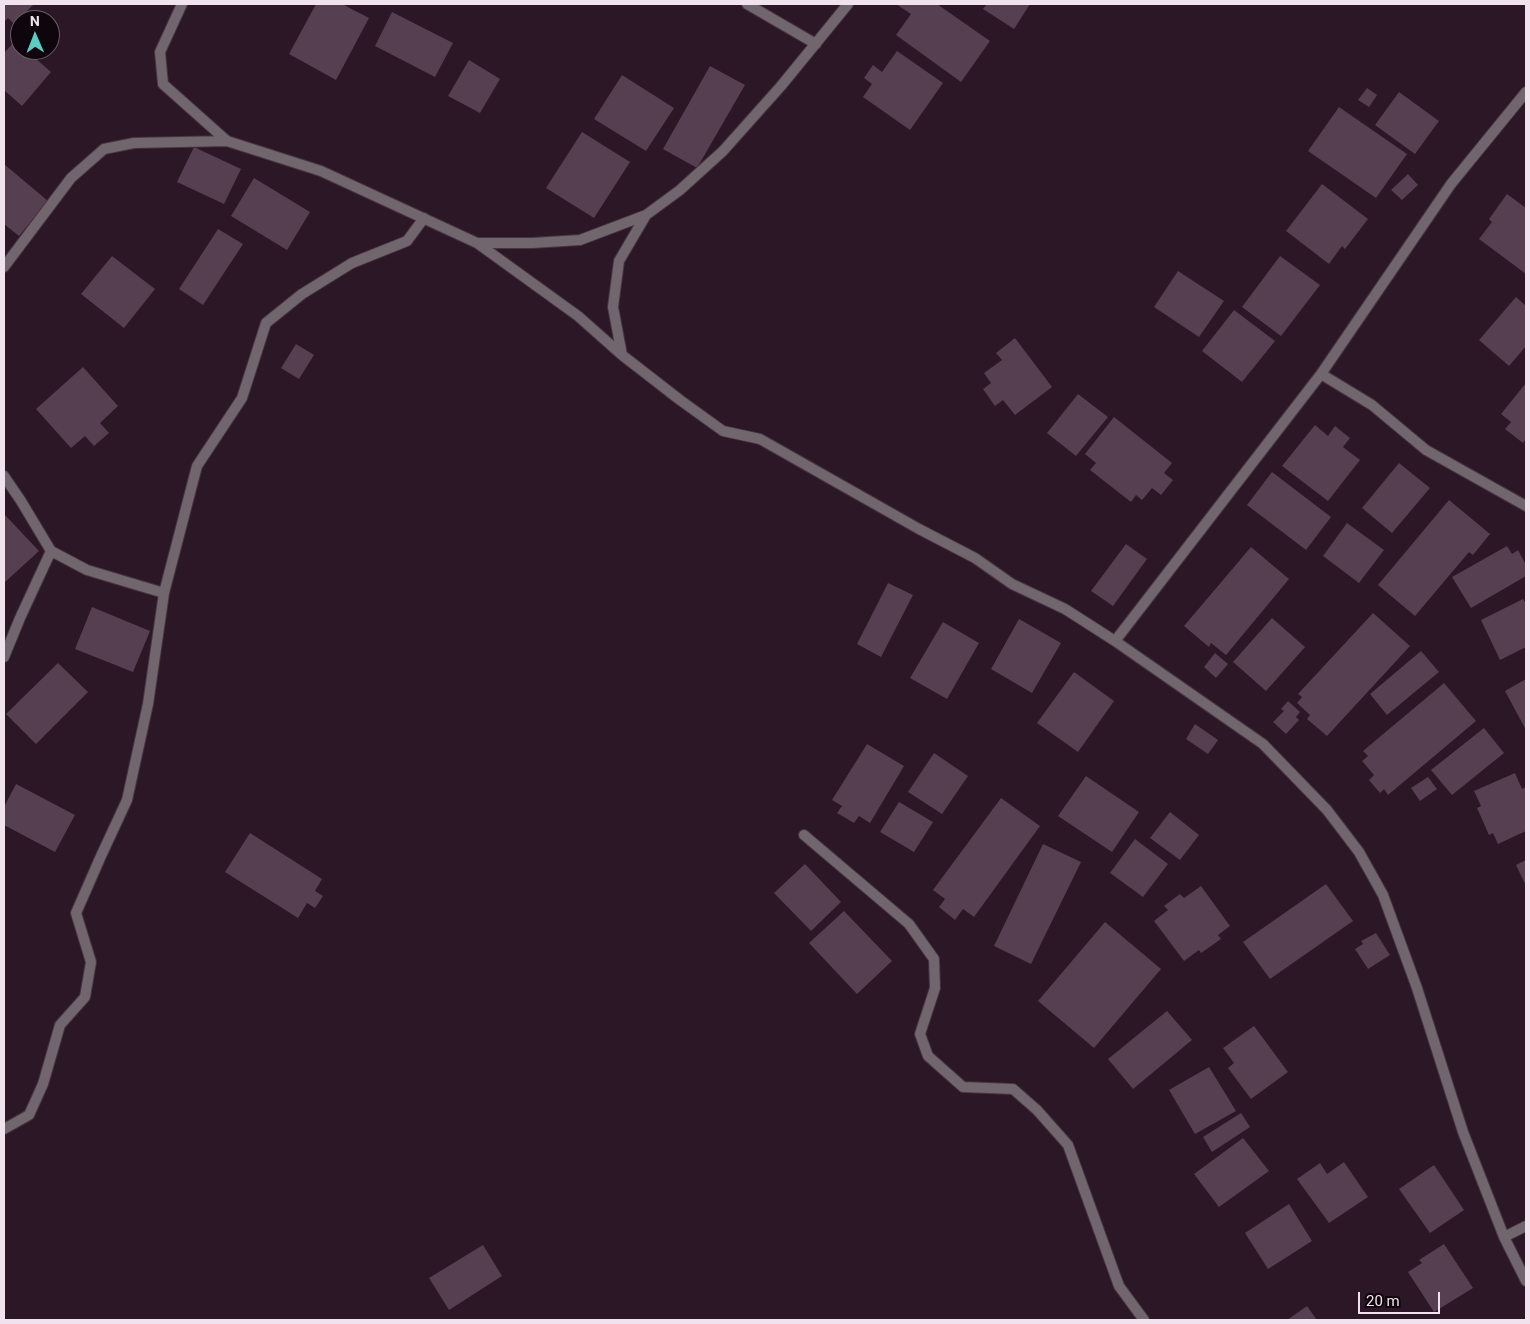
<!DOCTYPE html>
<html>
<head>
<meta charset="utf-8">
<style>
	body { margin:0 }
	#map { position:relative; width:1530px; height:1324px; overflow:hidden; background:#2b1726; font-family:Roboto,sans-serif }
	canvas { display:block }
	.frame { position:absolute; inset:0; border:5px solid #f1e3ed; pointer-events:none }
	.north { position:absolute; left:10px; top:10px; width:50px; height:50px; box-sizing:border-box; background:#0e060c; border:1px solid #695e66; border-radius:50%; rotate:359deg; font-size:14px; font-weight:700; line-height:20px; text-align:center; color:#f1e3ed }
	.north::after { content:''; display:block; margin:auto; width:18px; height:22px; background:#57cec1; clip-path:polygon(50% 0,100% 100%,50% 72%,0 100%) }
	.scale { position:absolute; left:1358px; top:1292px; width:82px; height:22px; box-sizing:border-box; border:2px solid #f1e3ed; border-top:0; padding-left:6px; font-size:15px; line-height:18px; white-space:nowrap; color:#f1e3ed; -webkit-text-stroke:4px #0e060c; paint-order:stroke }
</style>
</head>
<body>
<div id="map">
<canvas width="1530" height="1324"></canvas>
<div class="frame"></div>
<div class="north">N</div>
<div class="scale">20 m</div>
</div>
<script>
const g = document.querySelector('canvas').getContext('2d');
g.lineJoin = 'round';
function paint(path, color) {
  g.fillStyle = color;
  g.fill(path, 'evenodd');
}
function poly(rows) {
  const path = new Path2D();
  for (const r of rows) {
    path.moveTo(r[0], r[1]);
    for (let i = 2; i < r.length; i += 2) path.lineTo(r[i], r[i + 1]);
  }
  return path;
}
function strokePath(path, color, width, dash) {
  g.strokeStyle = color;
  g.lineWidth = width;
  g.lineCap = dash ? 'butt' : 'round';
  g.setLineDash(dash || []);
  g.stroke(path);
}
paint(poly([
	[4,4,34,4,14,24,8,18,4,22],
	[316,4,342,4,369,18,336,80,289,54],
	[896,4,937,4,990,41,961,82,896,35,911,14],
	[987,4,1030,4,1014,29,983,9],
	[392,12,453,43,435,77,375,46],
	[15,41,20,45,20,50,26,50,51,72,22,106,4,90,4,53],
	[897,51,943,83,910,130,863,97,872,84,864,78,873,65,882,72],
	[469,60,500,79,480,113,448,96],
	[710,66,745,85,697,168,663,149],
	[622,75,674,108,646,151,594,119],
	[1367,88,1377,95,1369,107,1358,100],
	[1399,92,1439,121,1415,154,1375,125],
	[1339,107,1407,154,1376,198,1308,151],
	[582,132,630,162,594,218,546,188],
	[194,147,241,169,224,204,177,182],
	[4,164,48,201,19,236,4,224],
	[1408,174,1418,185,1402,200,1391,190],
	[254,178,310,212,287,250,231,216],
	[1322,184,1368,219,1345,249,1342,246,1329,264,1286,231],
	[1507,194,1526,208,1526,274,1479,239,1492,222,1489,219],
	[218,229,243,244,203,305,179,289],
	[112,256,155,289,124,328,81,294],
	[1280,256,1320,285,1281,336,1242,307],
	[1178,271,1224,301,1199,337,1154,307],
	[1516,297,1526,306,1526,346,1509,366,1479,340],
	[1234,310,1275,341,1242,382,1202,351],
	[1015,338,1052,387,1015,415,1003,400,995,406,983,389,991,383,984,373,1002,360,996,353],
	[296,344,314,355,299,379,281,368],
	[83,367,118,406,100,423,109,433,94,446,85,436,71,448,36,409],
	[1526,383,1526,439,1523,443,1505,429,1511,422,1501,414],
	[1078,394,1108,417,1076,456,1047,433],
	[1114,417,1172,463,1164,473,1173,480,1161,495,1152,488,1142,500,1136,495,1131,502,1090,470,1096,463,1085,454],
	[1315,425,1328,436,1335,426,1350,438,1343,447,1360,460,1328,501,1282,466],
	[1399,463,1430,488,1392,533,1362,508],
	[1272,472,1331,517,1306,550,1247,505],
	[1449,500,1490,534,1473,555,1469,552,1415,616,1378,585],
	[5,515,39,551,4,583,4,516],
	[1347,523,1384,550,1359,583,1323,556],
	[1126,544,1147,559,1113,606,1091,591],
	[1507,546,1512,554,1518,550,1526,565,1526,576,1471,608,1452,577],
	[1251,547,1289,579,1226,655,1211,643,1209,647,1184,626],
	[888,583,913,595,881,657,857,644],
	[1523,599,1526,604,1526,647,1500,660,1481,620],
	[92,607,150,631,133,672,75,649],
	[1373,613,1410,646,1327,736,1307,719,1310,715,1297,703,1302,697,1298,694],
	[1272,618,1305,647,1266,691,1233,662],
	[1019,619,1061,643,1032,693,991,669],
	[943,622,979,643,947,699,910,678],
	[1421,651,1439,672,1387,715,1370,694],
	[1215,653,1228,664,1216,678,1204,667],
	[58,663,88,692,36,744,6,714],
	[1074,672,1114,701,1078,752,1037,723],
	[1526,679,1526,730,1505,691],
	[1444,683,1476,721,1388,795,1384,789,1380,793,1369,780,1374,775,1362,761,1368,756,1363,751],
	[1288,701,1300,712,1296,717,1299,720,1286,734,1273,722,1284,711,1281,709],
	[1195,724,1218,740,1208,754,1186,739],
	[1484,728,1504,753,1452,795,1431,770],
	[867,744,904,766,870,823,859,816,854,823,837,813,842,806,832,800],
	[934,753,968,776,942,814,908,792],
	[1515,773,1522,789,1526,787,1526,831,1498,844,1493,833,1489,835,1477,808,1481,806,1474,791],
	[1086,776,1139,812,1112,852,1058,816],
	[1428,777,1437,789,1420,801,1411,788],
	[16,784,75,815,55,852,4,825,4,807],
	[1001,798,1040,826,974,917,963,909,955,920,939,907,945,899,933,890],
	[899,802,933,822,914,852,880,832],
	[1170,812,1199,835,1180,860,1150,838],
	[250,833,322,879,315,891,323,896,315,908,307,903,298,918,225,872],
	[1135,839,1168,864,1143,897,1110,873],
	[1043,844,1081,862,1031,964,994,946],
	[1526,860,1526,886,1516,865],
	[805,864,841,902,811,931,774,893],
	[1326,884,1353,921,1270,979,1243,942],
	[1201,886,1230,926,1218,935,1221,939,1201,953,1199,950,1184,961,1154,921,1168,910,1164,906,1180,894,1184,898],
	[844,911,892,961,857,994,809,943],
	[1105,922,1161,969,1094,1048,1038,1001],
	[1376,933,1390,955,1368,969,1355,949,1363,944,1361,941],
	[1167,1011,1192,1040,1133,1089,1108,1059],
	[1254,1026,1288,1072,1251,1099,1228,1068,1234,1063,1223,1048],
	[1209,1067,1236,1111,1195,1134,1169,1090],
	[1241,1113,1250,1127,1212,1152,1203,1137],
	[1243,1138,1269,1171,1219,1207,1194,1174],
	[1344,1162,1368,1197,1329,1223,1297,1179,1320,1163,1327,1174],
	[1434,1165,1464,1210,1430,1233,1399,1189],
	[1289,1204,1312,1241,1268,1269,1245,1233],
	[1444,1244,1473,1288,1434,1312,1408,1272,1422,1263,1419,1260],
	[483,1245,502,1276,449,1310,429,1278],
	[1307,1306,1317,1320,1287,1320]
]), '#563f50');
const street = poly([
	[182,4,160,52,163,84,227,141],
	[747,4,816,44],
	[477,243,532,243,580,240,646,215,680,190,723,151,781,86,848,4],
	[4,267,71,178,104,149,134,143,227,141,321,171,477,243,578,316,622,355,680,400,723,431,760,439,919,529,975,558,1012,584,1065,609,1115,641,1263,744,1327,810,1359,852,1383,895,1417,988,1463,1132,1504,1237,1526,1281],
	[622,355,613,307,619,261,646,215],
	[1321,374,1372,405,1426,450,1526,506],
	[4,476,21,501,51,551,87,570,164,593],
	[1115,641,1321,374,1451,184,1526,92],
	[4,657,20,618,51,551],
	[804,835,909,924,934,959,935,988,920,1034,928,1056,963,1087,1013,1089,1037,1110,1068,1145,1119,1286,1144,1320],
	[4,1129,29,1115,43,1084,60,1025,85,997,91,962,76,913,101,856,127,800,148,704,164,593,197,466,242,398,266,323,302,294,352,263,407,241,424,218],
	[1504,1237,1526,1226]
]);
strokePath(street, '#473442', 12);
strokePath(street, '#71666e', 10);
</script>
</body>
</html>
